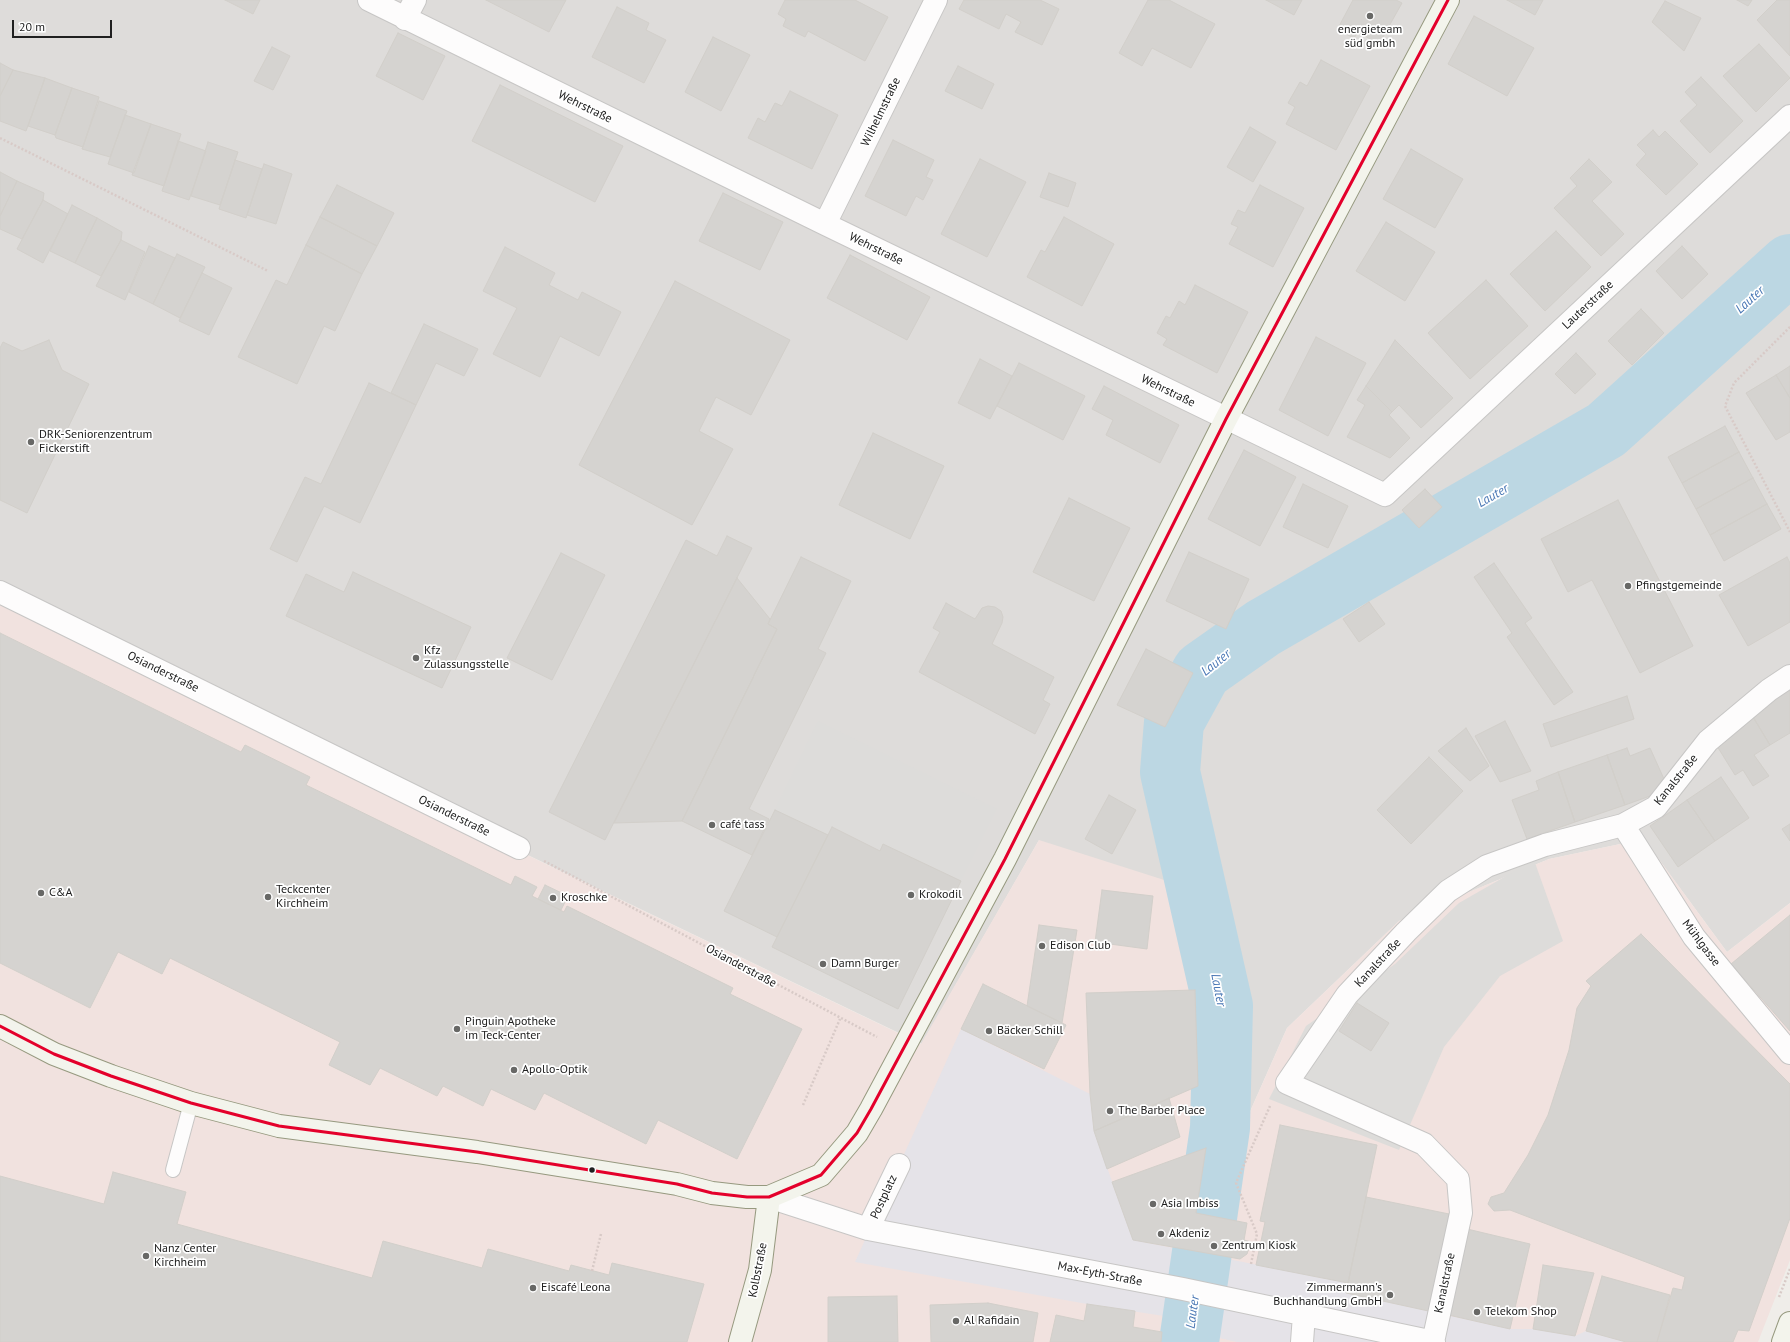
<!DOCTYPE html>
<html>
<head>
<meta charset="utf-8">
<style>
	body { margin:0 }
	#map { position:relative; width:1790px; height:1342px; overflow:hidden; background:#efede9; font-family:"PT Sans",sans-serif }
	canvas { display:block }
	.scale { position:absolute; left:12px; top:20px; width:100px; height:18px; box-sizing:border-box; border:2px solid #202020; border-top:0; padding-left:5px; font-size:12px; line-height:14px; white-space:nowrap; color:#202020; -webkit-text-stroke:3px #fff; paint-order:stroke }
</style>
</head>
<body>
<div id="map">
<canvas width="1790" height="1342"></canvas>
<div class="scale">20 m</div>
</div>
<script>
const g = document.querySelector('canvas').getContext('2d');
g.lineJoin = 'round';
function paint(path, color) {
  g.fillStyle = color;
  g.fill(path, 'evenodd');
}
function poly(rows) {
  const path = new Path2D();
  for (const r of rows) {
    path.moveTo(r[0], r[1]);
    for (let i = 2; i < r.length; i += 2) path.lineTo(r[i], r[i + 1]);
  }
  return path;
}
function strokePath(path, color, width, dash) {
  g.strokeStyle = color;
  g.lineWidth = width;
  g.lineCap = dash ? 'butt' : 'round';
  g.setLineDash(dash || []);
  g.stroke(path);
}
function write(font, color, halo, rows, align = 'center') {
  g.font = font + ' "PT Sans",sans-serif';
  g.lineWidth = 3.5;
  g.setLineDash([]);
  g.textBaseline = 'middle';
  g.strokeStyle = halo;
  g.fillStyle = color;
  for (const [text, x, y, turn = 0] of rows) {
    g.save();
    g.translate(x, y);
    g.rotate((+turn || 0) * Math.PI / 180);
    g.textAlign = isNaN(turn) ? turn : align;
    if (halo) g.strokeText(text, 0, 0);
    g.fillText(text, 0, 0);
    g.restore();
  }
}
paint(poly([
	[0,0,1790,0,1790,903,1727,952,1644,839,1549,859,1399,921,1287,1028,1233,1150,1200,1140,1208,983,1039,840,922,1044,0,602]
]), '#dedcda');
paint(poly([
	[0,602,921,1044,1039,840,1183,886,1208,983,1200,1140,1233,1150,1287,1028,1399,921,1549,859,1644,839,1727,952,1790,903,1790,1260,1758,1342,0,1342]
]), '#f1e2df');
paint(poly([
	[818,721,997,809,961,881,883,844,880,851,832,827,828,835,775,810],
	[1534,860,1563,941,1500,976,1444,1047,1399,1150,1269,1099,1306,1026,1395,964,1459,903]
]), '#dddcda');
paint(poly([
	[961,1029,1090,1094,1094,1131,1133,1240,1348,1283,1346,1293,1510,1329,1533,1329,1575,1336,1586,1331,1626,1342,1237,1342,1175,1328,1170,1317,1087,1304,855,1262]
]), '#e5e3e8');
strokePath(poly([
	[1189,1342,1220,1128,1223,1006,1170,772,1174,722,1202,671,1263,628,1606,430,1790,264]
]), '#bcd7e3', 60);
const building = poly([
	[225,0,260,0,253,14,225,0],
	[486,0,566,0,549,32,486,0],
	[785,0,855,0,888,17,865,61,808,31,805,37,783,26,786,19,778,14,785,0],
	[964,0,1040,0,1059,9,1042,45,1015,32,1021,22,1006,14,999,29,959,9,964,0],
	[1148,0,1169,0,1215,24,1191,68,1152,48,1142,66,1119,53,1148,0],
	[1266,0,1302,0,1294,15,1266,0],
	[1353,0,1396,0,1402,3,1379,44,1358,32,1354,38,1337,30,1353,0],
	[1507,0,1543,0,1535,15,1507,0],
	[1737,0,1752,0,1748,6,1737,0],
	[1777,0,1790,0,1790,56,1757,20,1777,0],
	[1665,1,1701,18,1684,51,1652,22,1665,1],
	[617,7,649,23,646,30,666,40,644,83,592,57,617,7],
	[1474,16,1534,48,1507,96,1448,64,1474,16],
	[398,33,445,56,423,100,376,76,398,33],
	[713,37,750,55,721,111,685,92,713,37],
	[1759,44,1790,78,1756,112,1723,76,1759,44],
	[272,47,290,56,273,90,254,81,272,47],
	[1321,60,1370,86,1336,150,1286,124,1295,107,1288,103,1300,82,1307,86,1321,60],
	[0,63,13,70,0,96,0,63],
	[958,66,994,84,982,109,945,91,958,66],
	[13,70,45,78,26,131,0,121,0,96,13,70],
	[1701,77,1743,121,1710,153,1680,121,1697,105,1685,92,1701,77],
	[45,78,72,88,55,135,28,126,45,78],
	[500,85,623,146,595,202,472,141,500,85],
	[72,88,99,97,83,147,56,138,55,135,72,88],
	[790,91,838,115,812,169,748,138,758,118,765,122,775,103,782,106,790,91],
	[99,101,127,111,110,157,82,149,99,101],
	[125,115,151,124,134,173,108,164,125,115],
	[151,124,181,134,164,186,132,175,151,124],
	[1250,127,1276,142,1253,182,1227,167,1250,127],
	[1653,130,1659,137,1665,131,1698,164,1666,195,1636,165,1646,154,1637,145,1653,130],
	[893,140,934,160,926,177,933,180,923,200,916,196,906,216,865,196,893,140],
	[178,141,206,151,189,200,162,191,178,141],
	[208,142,238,152,220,205,191,196,208,142],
	[1411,149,1463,179,1435,228,1383,199,1411,149],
	[980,159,1026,182,987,257,941,234,980,159],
	[1589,159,1612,182,1592,201,1624,234,1601,256,1554,208,1577,186,1570,178,1589,159],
	[235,160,262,169,246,218,219,209,235,160],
	[264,164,292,174,276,224,247,215,264,164],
	[0,172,17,181,0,216,0,172],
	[1049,173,1076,183,1068,207,1040,197,1049,173],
	[17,181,44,193,43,200,22,239,0,229,0,216,17,181],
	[337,185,394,213,377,246,320,217,337,185],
	[1260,185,1304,208,1273,267,1229,244,1238,227,1231,224,1238,210,1245,213,1260,185],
	[723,193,783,222,760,270,699,241,723,193],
	[43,200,68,214,43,263,17,249,43,200],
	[72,205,97,218,75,263,50,251,72,205],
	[320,217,377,246,362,274,306,245,320,217],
	[1064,217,1114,244,1082,306,1027,277,1041,250,1045,252,1064,217],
	[97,218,122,232,121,240,101,276,75,263,97,218],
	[1386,222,1435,252,1405,301,1356,271,1386,222],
	[1556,231,1591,267,1545,311,1510,274,1556,231],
	[121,240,145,252,125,300,96,286,121,240],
	[306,245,362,274,335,331,324,326,297,384,238,357,276,280,287,285,306,245],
	[149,246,175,258,153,304,129,292,149,246],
	[1682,246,1708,274,1682,299,1656,271,1682,246],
	[505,247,555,273,549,285,578,300,582,292,621,312,599,356,560,336,540,377,493,354,517,308,483,291,505,247],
	[177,254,205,267,180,318,153,304,177,254],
	[850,255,930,297,907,340,827,298,850,255],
	[202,273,232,288,209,335,179,321,202,273],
	[1486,280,1528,326,1470,379,1428,333,1486,280],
	[675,281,790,340,751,415,716,397,699,431,733,449,692,525,579,465,675,281],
	[1195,285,1248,312,1217,373,1163,345,1167,339,1157,333,1166,316,1170,318,1179,301,1185,305,1195,285],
	[1641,309,1664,333,1632,365,1608,341,1641,309],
	[424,324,478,349,464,376,436,363,416,405,391,393,424,324],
	[1316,337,1366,363,1328,436,1279,410,1316,337],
	[49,340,62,370,89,384,27,513,0,500,0,348,3,342,22,351,49,340],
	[1395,340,1453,398,1421,428,1399,405,1392,412,1366,386,1395,340],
	[1576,353,1596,374,1575,394,1555,374,1576,353],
	[980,359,1012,376,990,419,958,403,980,359],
	[1019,363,1085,396,1063,440,997,406,1019,363],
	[1790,366,1790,398,1776,375,1790,366],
	[1776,375,1790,398,1790,432,1776,440,1746,393,1776,375],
	[369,383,416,405,360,523,324,506,297,562,270,549,305,477,321,484,369,383],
	[1104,386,1179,425,1160,463,1106,435,1113,420,1092,409,1104,386],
	[1366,386,1392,412,1389,415,1410,438,1390,458,1347,437,1365,405,1357,400,1366,386],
	[1725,426,1739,452,1682,483,1668,457,1725,426],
	[873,433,944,466,910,539,839,505,873,433],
	[1244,450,1296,477,1260,546,1208,519,1244,450],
	[1739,452,1753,478,1696,509,1682,483,1739,452],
	[1753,478,1767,504,1710,535,1696,509,1753,478],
	[1303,484,1348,506,1328,548,1283,527,1303,484],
	[1425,489,1442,507,1419,528,1402,510,1425,489],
	[1069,498,1130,528,1094,601,1033,572,1069,498],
	[1618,500,1693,646,1640,673,1592,580,1568,592,1541,539,1618,500],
	[1767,504,1781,529,1724,561,1710,535,1767,504],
	[727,536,752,548,605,840,549,812,686,540,717,556,727,536],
	[1189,552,1249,579,1226,629,1166,601,1189,552],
	[561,553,605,575,552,680,507,658,561,553],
	[801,557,851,581,818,649,826,653,749,809,769,819,752,855,682,821,777,629,768,624,801,557],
	[1787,557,1790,563,1790,622,1748,646,1719,595,1787,557],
	[1494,563,1532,618,1525,623,1573,692,1554,705,1507,637,1512,633,1474,577,1494,563],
	[353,572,471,627,442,688,286,616,306,574,344,592,353,572],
	[737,578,770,619,768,624,777,629,682,821,614,823,737,578],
	[1369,602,1385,624,1359,642,1343,619,1369,602],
	[946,603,975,619,982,608,988,606,995,607,1001,611,1003,617,1002,623,992,644,1054,677,1043,700,1050,704,1035,734,919,672,940,632,933,628,946,603],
	[0,633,241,752,245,745,310,777,306,785,511,885,515,876,537,887,532,896,564,912,567,906,733,988,730,994,802,1029,737,1159,658,1120,646,1144,544,1093,535,1110,491,1089,483,1106,443,1086,437,1096,380,1068,370,1085,329,1065,340,1042,170,958,162,974,118,952,90,1008,0,963,0,633],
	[1146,649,1193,673,1165,727,1117,705,1146,649],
	[1790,689,1790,733,1770,745,1750,712,1790,689],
	[1627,696,1634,719,1551,747,1543,724,1627,696],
	[1750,712,1770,745,1754,755,1769,776,1753,786,1743,770,1735,775,1717,746,1750,712],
	[1505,721,1531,771,1500,782,1475,736,1505,721],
	[1466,728,1489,766,1470,781,1438,751,1466,728],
	[1627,748,1630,756,1650,748,1664,779,1653,795,1625,805,1607,755,1627,748],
	[1607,755,1625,805,1575,822,1558,772,1607,755],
	[1429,757,1463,791,1411,844,1377,810,1429,757],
	[1558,772,1575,822,1527,839,1512,800,1539,790,1536,781,1558,772],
	[1721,777,1749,818,1715,841,1687,800,1721,777],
	[1109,795,1136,810,1112,854,1085,839,1109,795],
	[1687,800,1715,841,1678,867,1650,826,1687,800],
	[775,810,828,835,777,937,724,911,775,810],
	[1790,824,1790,841,1782,829,1790,824],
	[832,827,880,851,883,844,961,881,898,1009,772,947,832,827],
	[545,885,568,896,561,910,538,899,545,885],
	[1102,890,1153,896,1147,949,1095,942,1102,890],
	[1790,915,1790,1031,1731,964,1790,915],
	[1039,925,1077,930,1062,1023,1027,1006,1039,925],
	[1641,934,1790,1084,1790,1218,1749,1331,1738,1330,1733,1342,1657,1342,1673,1288,1682,1290,1685,1277,1510,1210,1494,1211,1488,1204,1491,1197,1504,1193,1528,1155,1548,1115,1569,1050,1577,1008,1591,986,1586,981,1641,934],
	[983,984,1066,1025,1044,1069,961,1029,983,984],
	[1195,990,1198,1086,1094,1131,1090,1094,1086,993,1195,990],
	[1357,1003,1389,1023,1371,1051,1339,1031,1357,1003],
	[1169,1098,1180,1137,1107,1169,1094,1131,1169,1098],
	[1280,1125,1377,1145,1348,1283,1256,1265,1265,1222,1260,1221,1280,1125],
	[1206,1148,1196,1213,1247,1223,1244,1240,1251,1242,1247,1254,1240,1259,1133,1240,1112,1182,1206,1148],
	[113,1172,186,1192,177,1224,372,1278,383,1241,482,1268,488,1249,569,1271,571,1265,609,1275,612,1263,704,1284,687,1342,0,1342,0,1176,104,1204,113,1172],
	[1366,1197,1454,1215,1433,1312,1346,1293,1366,1197],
	[1463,1228,1530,1244,1510,1329,1444,1314,1463,1228],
	[1543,1265,1594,1273,1575,1336,1533,1329,1543,1265],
	[1602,1276,1670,1295,1657,1342,1626,1342,1586,1331,1602,1276],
	[897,1296,898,1342,828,1342,828,1297,897,1296],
	[988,1303,1038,1313,1033,1342,931,1342,930,1305,988,1303],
	[1087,1304,1135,1311,1133,1327,1162,1332,1161,1342,1050,1342,1056,1315,1084,1321,1087,1304]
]);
paint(building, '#d5d3d0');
strokePath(building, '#d2cfca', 1);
const lane = poly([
	[173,1170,191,1103]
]);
const street = poly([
	[369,0,825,224,1385,495,1790,116],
	[405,19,415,0],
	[825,224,936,0],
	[0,592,519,848],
	[1623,825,1694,937,1790,1053],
	[769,1197,868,1229,1183,1289,1434,1342],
	[868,1229,899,1165],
	[1302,1342,1304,1315],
	[1433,1342,1461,1213,1458,1179,1424,1144,1287,1083,1347,995,1406,932,1448,891,1487,866,1545,845,1623,825,1656,807,1708,741,1769,690,1790,676]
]);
const secondary = poly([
	[0,1026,54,1054,111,1076,191,1103,279,1126,477,1152,677,1184,712,1193,747,1197,769,1197,821,1175,857,1133,871,1109,1005,859,1226,419,1448,0],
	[740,1342,760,1270,769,1197],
	[1783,1342,1790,1323]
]);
strokePath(lane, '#c7c6c5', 16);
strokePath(street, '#c7c6c5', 24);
strokePath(secondary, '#96997f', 24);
strokePath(poly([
	[0,138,268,271],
	[1790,327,1734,383,1725,406,1790,532],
	[544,861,877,1037],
	[803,1105,840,1019],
	[1251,1264,1257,1234,1236,1183,1270,1106],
	[592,1271,601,1234],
	[1779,1297,1790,1269]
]), '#d8cac7', 2.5, [2, 2]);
strokePath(lane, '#fdfcfc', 14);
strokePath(street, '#fdfcfc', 22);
strokePath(secondary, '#f3f4ec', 22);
strokePath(poly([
	[0,1026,54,1054,111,1076,191,1103,279,1126,477,1152,677,1184,712,1193,747,1197,769,1197,821,1175,857,1133,871,1109,1005,859,1226,419,1448,0]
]), '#e4002b', 3);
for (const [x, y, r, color] of [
	[1370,16,4,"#686866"],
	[31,442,4,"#686866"],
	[1628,586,4,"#686866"],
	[416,658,4,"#686866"],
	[712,825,4,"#686866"],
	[41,893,4,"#686866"],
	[911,895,4,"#686866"],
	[268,897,4,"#686866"],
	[553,898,4,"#686866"],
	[1042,946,4,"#686866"],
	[823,964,4,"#686866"],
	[457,1029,4,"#686866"],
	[989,1031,4,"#686866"],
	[514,1070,4,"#686866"],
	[1110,1111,4,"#686866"],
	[592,1170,3.5,"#202020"],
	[1153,1204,4,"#686866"],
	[1161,1234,4,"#686866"],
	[1214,1246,4,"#686866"],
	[146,1256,4,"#686866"],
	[533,1288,4,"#686866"],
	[1390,1295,4,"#686866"],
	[1477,1312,4,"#686866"],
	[956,1321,4,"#686866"]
]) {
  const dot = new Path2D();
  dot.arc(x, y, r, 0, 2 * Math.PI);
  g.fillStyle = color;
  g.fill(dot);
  strokePath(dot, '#fff', 1.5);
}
write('12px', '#202020', '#fff', [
	["energieteam",1370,30,"center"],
	["süd gmbh",1370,44,"center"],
	["DRK-Seniorenzentrum",39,435],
	["Fickerstift",39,449],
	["Pfingstgemeinde",1636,586],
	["Kfz",424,651],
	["Zulassungsstelle",424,665],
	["café tass",720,825],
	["Teckcenter",276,890],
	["Kirchheim",276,904],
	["C&A",49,893],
	["Krokodil",919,895],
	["Kroschke",561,898],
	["Edison Club",1050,946],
	["Damn Burger",831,964],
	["Pinguin Apotheke",465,1022],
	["im Teck-Center",465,1036],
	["Bäcker Schill",997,1031],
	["Apollo-Optik",522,1070],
	["The Barber Place",1118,1111],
	["Asia Imbiss",1161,1204],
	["Akdeniz",1169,1234],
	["Zentrum Kiosk",1222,1246],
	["Nanz Center",154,1249],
	["Kirchheim",154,1263],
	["Eiscafé Leona",541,1288],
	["Zimmermann's",1382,1288,"right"],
	["Buchhandlung GmbH",1382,1302,"right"],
	["Telekom Shop",1485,1312],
	["Al Rafidain",964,1321]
], 'left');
write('12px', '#202020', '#fff', [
	["Wehrstraße",585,107,26],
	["Wilhelmstraße",881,112,-64],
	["Wehrstraße",876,249,26],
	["Lauterstraße",1588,305,-43],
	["Wehrstraße",1168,391,26],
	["Osianderstraße",163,672,26],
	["Kanalstraße",1676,780,-51],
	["Osianderstraße",454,816,26],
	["Mühlgasse",1701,943,53],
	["Kanalstraße",1378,963,-47],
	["Osianderstraße",741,966,28],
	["Postplatz",884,1197,-65],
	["Kolbstraße",758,1270,-79],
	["Max-Eyth-Straße",1100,1274,11],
	["Kanalstraße",1445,1283,-78]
]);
write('italic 13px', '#4876b4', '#fff', [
	["Lauter",1750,300,-42],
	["Lauter",1493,496,-30],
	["Lauter",1216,663,-39],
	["Lauter",1218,990,79],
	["Lauter",1193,1312,-82]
]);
</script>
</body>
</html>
